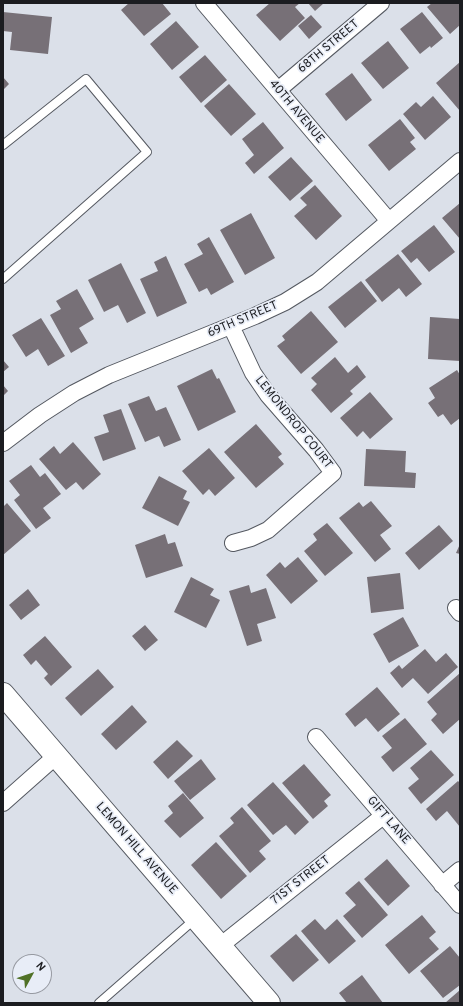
<!DOCTYPE html>
<html>
<head>
<meta charset="utf-8">
<style>
	body { margin:0 }
	#map { position:relative; width:463px; height:1006px; overflow:hidden; background:#dbe0e9; font-family:Overpass,sans-serif }
	canvas { display:block }
	.frame { position:absolute; inset:0; border:4px solid #1b1c20; pointer-events:none }
	.north { position:absolute; left:12px; top:954px; width:40px; height:40px; box-sizing:border-box; background:#e8edf7; border:1px solid #9699a1; border-radius:50%; rotate:50deg; font-size:11px; font-weight:700; line-height:16px; text-align:center; color:#1b1c20 }
	.north::after { content:''; display:block; margin:auto; width:14px; height:18px; background:#507127; clip-path:polygon(50% 0,100% 100%,50% 72%,0 100%) }
</style>
</head>
<body>
<div id="map">
<canvas width="463" height="1006"></canvas>
<div class="frame"></div>
<div class="north">N</div>
</div>
<script>
const g = document.querySelector('canvas').getContext('2d');
g.lineJoin = 'round';
function paint(path, color) {
  g.fillStyle = color;
  g.fill(path, 'evenodd');
}
function poly(rows) {
  const path = new Path2D();
  for (const r of rows) {
    path.moveTo(r[0], r[1]);
    for (let i = 2; i < r.length; i += 2) path.lineTo(r[i], r[i + 1]);
  }
  return path;
}
function strokePath(path, color, width, dash) {
  g.strokeStyle = color;
  g.lineWidth = width;
  g.lineCap = dash ? 'butt' : 'round';
  g.setLineDash(dash || []);
  g.stroke(path);
}
function write(font, color, halo, rows, align = 'center') {
  g.font = font + ' Overpass,sans-serif';
  g.lineWidth = 3.5;
  g.setLineDash([]);
  g.textBaseline = 'middle';
  g.strokeStyle = halo;
  g.fillStyle = color;
  for (const [text, x, y, turn = 0] of rows) {
    g.save();
    g.translate(x, y);
    g.rotate((+turn || 0) * Math.PI / 180);
    g.textAlign = isNaN(turn) ? turn : align;
    if (halo) g.strokeText(text, 0, 0);
    g.fillText(text, 0, 0);
    g.restore();
  }
}
paint(poly([
	[129,3,162,3,171,14,144,36,121,10],
	[270,3,300,3,295,7,305,18,280,41,256,15],
	[308,3,324,3,315,11],
	[432,3,460,3,460,25,450,34,427,7],
	[3,12,52,17,48,54,10,50,12,32,3,31],
	[422,12,443,38,431,48,430,46,420,54,400,29],
	[311,15,322,27,309,39,298,26],
	[176,21,199,47,172,70,150,44],
	[388,41,409,68,383,89,361,63],
	[205,55,227,80,201,103,179,77],
	[460,62,460,111,436,83],
	[352,73,372,100,346,121,325,94],
	[3,77,9,84,3,90],
	[229,84,256,114,231,136,204,106],
	[433,96,451,117,425,140,403,114,416,102,421,107],
	[400,119,415,138,410,142,416,149,389,171,368,145],
	[263,122,284,148,254,174,245,163,254,155,242,139],
	[291,157,313,181,290,201,268,177],
	[315,185,342,216,316,240,294,216,307,205,300,198],
	[460,203,460,239,442,218],
	[251,213,275,258,245,275,220,230],
	[434,225,455,252,429,272,417,258,411,263,401,251],
	[209,237,234,282,211,295,207,288,199,292,184,264,203,254,197,244],
	[398,254,422,284,406,297,399,288,382,302,365,280],
	[166,256,187,303,157,317,140,279,158,271,154,262],
	[121,263,146,313,127,323,118,305,104,312,88,280],
	[361,281,377,301,345,328,328,307],
	[77,289,94,319,79,328,88,343,71,353,50,315,61,309,56,301],
	[311,311,338,342,301,374,277,346,285,340,282,336],
	[430,317,460,319,460,361,428,359],
	[41,318,65,356,48,366,38,349,26,357,12,335],
	[335,357,348,373,357,365,366,377,350,391,353,394,331,413,311,390,317,384,311,378],
	[3,360,9,367,3,372],
	[212,369,217,379,219,378,236,412,198,431,177,386],
	[457,370,460,375,460,418,451,425,443,414,438,417,428,403,435,398,429,388],
	[3,385,8,391,3,396],
	[370,392,393,419,370,439,363,431,357,437,340,418],
	[149,396,156,411,166,407,181,440,164,447,159,436,145,442,128,404],
	[121,409,136,449,103,461,94,437,109,432,103,415],
	[256,424,282,454,278,457,284,464,256,488,224,452],
	[73,442,101,474,83,490,76,482,66,490,39,459,54,446,60,454],
	[209,448,235,478,215,496,209,489,203,495,182,471],
	[366,449,406,451,405,472,416,473,415,488,364,486],
	[31,465,40,477,45,473,61,494,43,508,51,518,36,529,14,500,20,495,9,481],
	[159,476,187,491,183,499,190,502,178,526,142,508],
	[371,501,392,526,380,535,391,549,375,562,339,518,359,502,363,507],
	[7,503,31,531,3,555,3,507],
	[327,523,353,553,325,576,304,551,317,540,313,534],
	[439,525,453,541,419,570,405,553],
	[165,534,168,544,175,542,183,566,146,578,135,545],
	[460,544,460,554,456,553],
	[298,557,318,581,291,604,266,575,280,562,285,568],
	[400,573,404,609,371,613,367,577],
	[191,577,214,589,210,595,220,600,206,628,174,612],
	[249,585,251,593,266,588,276,618,257,624,262,641,247,646,229,591],
	[28,589,40,605,21,620,9,605],
	[403,617,419,646,389,663,373,634],
	[145,625,158,640,145,651,132,636],
	[45,636,72,667,51,686,44,678,48,674,36,660,31,665,23,655],
	[425,649,436,662,446,653,458,667,428,694,413,678,402,688,390,673,399,665,402,669],
	[98,669,114,687,81,716,65,698],
	[460,673,460,719,443,734,431,720,437,714,427,702],
	[377,687,400,714,378,732,366,718,355,727,345,714],
	[132,705,147,722,116,750,101,734],
	[405,718,427,744,393,772,381,757,392,748,382,736],
	[177,740,193,756,168,779,153,762],
	[431,750,454,775,421,804,408,788,419,779,410,768],
	[201,759,216,779,190,800,174,781],
	[304,764,331,795,324,801,328,806,313,819,282,783],
	[458,781,460,783,460,827,447,811,436,821,426,809],
	[273,782,309,822,295,835,286,825,273,835,247,805],
	[183,793,204,818,180,838,164,821,173,813,168,806],
	[242,807,271,841,259,851,266,859,250,873,219,836,234,823,230,818],
	[216,842,247,876,221,899,191,865],
	[387,859,410,886,388,906,364,879],
	[359,881,388,915,362,938,343,916,356,905,345,893],
	[422,915,436,932,429,938,439,949,409,974,385,945],
	[315,919,325,930,337,919,356,941,329,964,301,931],
	[296,934,319,960,293,982,270,956],
	[450,946,460,958,460,985,443,998,420,971],
	[362,975,383,1003,347,1003,339,993],
	[460,990,460,1003,445,1003]
]), '#777077');
const lane = poly([
	[3,145,86,79,147,152,3,279],
	[99,1003,195,919]
]);
const street = poly([
	[204,3,389,221],
	[278,90,381,3],
	[231,326,253,373,268,395,316,450,333,473,268,530,251,538,233,543],
	[3,443,40,415,74,393,109,375,255,316,285,302,317,282,460,161],
	[456,608,460,613],
	[316,737,460,905],
	[3,803,56,756],
	[442,885,460,870],
	[220,946,383,816]
]);
const secondary = poly([
	[3,694,269,1003]
]);
strokePath(lane, '#545860', 10);
strokePath(street, '#545860', 18);
strokePath(secondary, '#545860', 24);
strokePath(lane, '#fff', 8);
strokePath(street, '#fff', 16);
strokePath(secondary, '#fff', 22);
write('12px', '#1b1c20', '#e8edf7', [
	["68TH STREET",329,47,-40],
	["40TH AVENUE",296,112,50],
	["69TH STREET",243,320,-23],
	["LEMONDROP COURT",293,423,51],
	["GIFT LANE",388,821,49],
	["LEMON HILL AVENUE",136,849,49],
	["71ST STREET",301,881,-38]
]);
</script>
</body>
</html>
